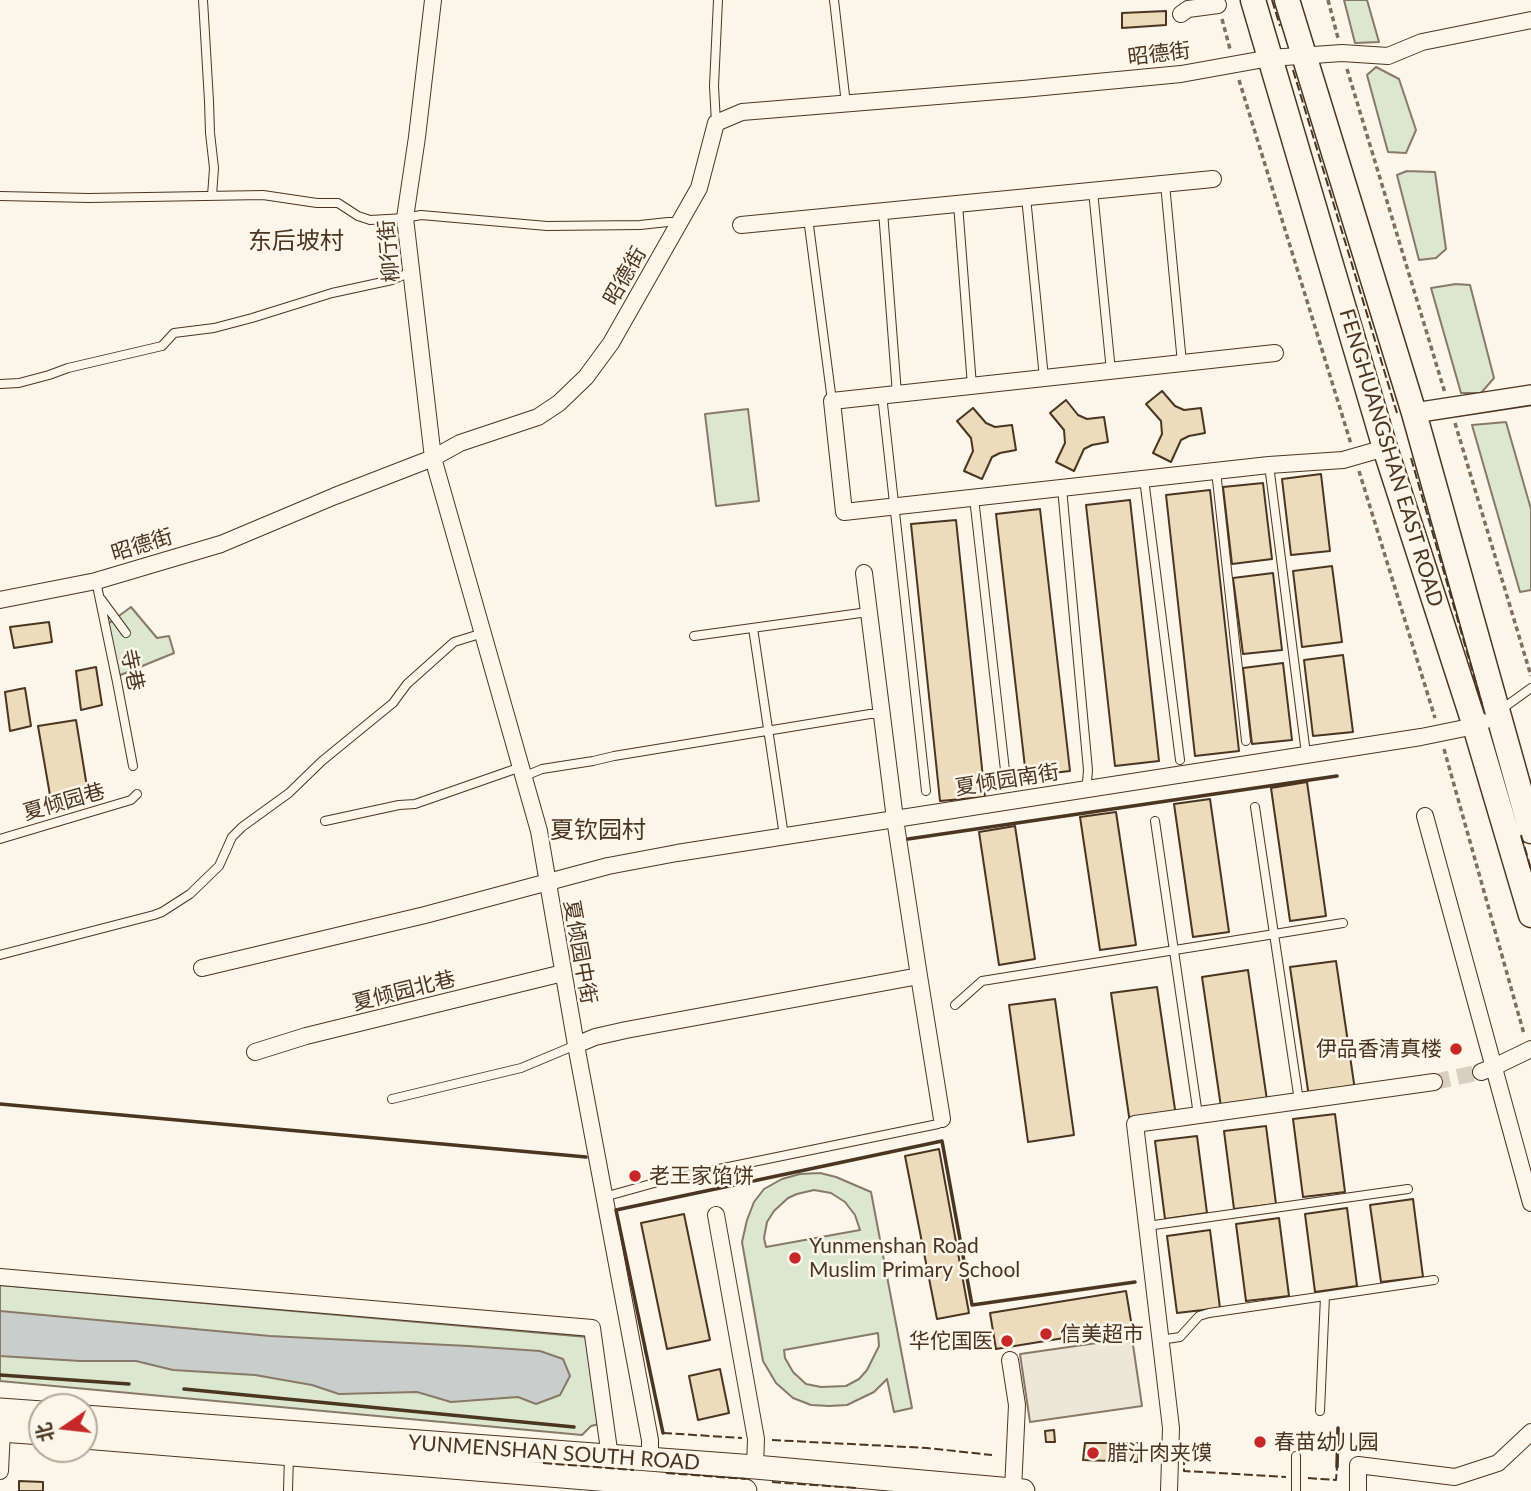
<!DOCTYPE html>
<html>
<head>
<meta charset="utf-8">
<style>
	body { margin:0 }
	#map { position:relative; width:1531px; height:1491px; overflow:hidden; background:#fbf6e9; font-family:Lato,"Noto Sans SC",sans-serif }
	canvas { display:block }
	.north { position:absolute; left:28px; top:1393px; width:70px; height:70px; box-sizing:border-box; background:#fbf6e9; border:2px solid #b4a999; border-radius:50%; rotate:256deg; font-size:19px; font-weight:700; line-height:28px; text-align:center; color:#4a3520 }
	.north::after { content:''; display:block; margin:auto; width:24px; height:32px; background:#c62828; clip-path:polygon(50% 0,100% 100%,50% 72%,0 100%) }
</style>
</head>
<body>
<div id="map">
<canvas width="1531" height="1491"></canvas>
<div class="north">北</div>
</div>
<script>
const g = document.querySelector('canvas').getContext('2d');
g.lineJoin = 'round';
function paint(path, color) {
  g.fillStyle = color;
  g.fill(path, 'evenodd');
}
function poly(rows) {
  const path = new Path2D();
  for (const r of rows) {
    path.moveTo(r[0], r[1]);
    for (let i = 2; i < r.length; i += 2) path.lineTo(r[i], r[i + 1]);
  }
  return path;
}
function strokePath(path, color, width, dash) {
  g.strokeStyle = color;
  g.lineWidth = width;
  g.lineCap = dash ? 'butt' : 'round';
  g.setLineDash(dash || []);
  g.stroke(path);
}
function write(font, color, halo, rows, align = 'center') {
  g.font = font + ' Lato,"Noto Sans SC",sans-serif';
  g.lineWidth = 5;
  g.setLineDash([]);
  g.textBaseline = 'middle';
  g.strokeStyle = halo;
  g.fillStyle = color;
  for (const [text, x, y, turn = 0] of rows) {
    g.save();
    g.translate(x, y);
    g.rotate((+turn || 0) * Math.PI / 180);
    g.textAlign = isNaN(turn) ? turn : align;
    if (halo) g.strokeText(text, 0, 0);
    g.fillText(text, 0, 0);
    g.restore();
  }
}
const green = poly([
	[1344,0,1367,0,1379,42,1355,43,1344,0],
	[1376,67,1399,79,1416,130,1406,153,1388,152,1367,75,1376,67],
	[1407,171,1435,172,1446,249,1436,258,1419,260,1397,175,1407,171],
	[1456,284,1470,285,1494,378,1481,393,1461,393,1431,288,1456,284],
	[748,409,759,501,716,506,705,414,748,409],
	[1506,422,1531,509,1531,590,1520,592,1472,425,1506,422],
	[131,607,157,638,169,636,174,653,118,676,108,624,131,607],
	[820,1173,836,1177,871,1192,912,1408,894,1412,887,1379,874,1392,847,1405,829,1406,811,1405,793,1398,776,1383,763,1361,742,1242,747,1220,754,1202,764,1189,782,1179,800,1174,820,1173],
	[814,1190,831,1193,845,1202,855,1215,860,1230,766,1247,764,1238,767,1222,774,1211,788,1198,797,1194,814,1190],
	[878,1333,879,1346,867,1370,859,1379,846,1386,821,1387,806,1384,793,1372,785,1358,784,1350,878,1333],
	[0,1285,587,1337,603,1423,591,1426,582,1435,0,1381,0,1285]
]);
paint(green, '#dce7d0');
strokePath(green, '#887966', 2);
const parking = poly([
	[1132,1338,1142,1406,1030,1422,1020,1354,1132,1338]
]);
paint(parking, '#ede7d9');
strokePath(parking, '#887966', 2);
const water = poly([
	[0,1311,270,1336,468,1346,540,1351,563,1359,570,1376,560,1395,536,1404,518,1397,451,1402,417,1392,339,1394,312,1385,255,1375,173,1370,136,1361,80,1361,0,1356,0,1311]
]);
paint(water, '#c9cecd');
strokePath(water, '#887966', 2);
const building = poly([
	[1166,11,1166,25,1122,28,1122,13,1166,11],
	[1162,391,1175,406,1184,410,1201,408,1205,433,1189,436,1181,440,1171,462,1153,453,1162,434,1161,421,1146,404,1162,391],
	[1066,400,1078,415,1087,419,1104,417,1108,442,1092,445,1084,449,1074,471,1056,462,1065,443,1064,430,1050,413,1066,400],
	[973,408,986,423,995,427,1012,425,1016,450,1000,453,992,457,982,479,964,471,973,451,971,438,957,421,973,408],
	[1321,474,1330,551,1291,555,1282,479,1321,474],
	[1263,483,1272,559,1232,564,1223,487,1263,483],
	[1210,490,1239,751,1195,756,1166,495,1210,490],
	[1130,500,1159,761,1115,766,1086,505,1130,500],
	[1040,509,1070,771,1026,776,996,514,1040,509],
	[956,520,985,797,940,801,911,524,956,520],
	[1332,566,1342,642,1302,647,1293,571,1332,566],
	[1273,573,1282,650,1243,654,1233,578,1273,573],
	[49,622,52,642,14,648,10,627,49,622],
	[1343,655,1353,732,1313,736,1304,660,1343,655],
	[1283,663,1292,740,1252,744,1243,668,1283,663],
	[96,667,102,705,81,710,76,671,96,667],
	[25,688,31,726,10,731,5,692,25,688],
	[76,720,88,793,51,801,38,726,76,720],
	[1307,782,1326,916,1290,921,1271,788,1307,782],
	[1210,799,1229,932,1193,937,1174,804,1210,799],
	[1116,812,1136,945,1100,950,1080,817,1116,812],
	[1015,826,1035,959,999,965,979,832,1015,826],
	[1336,961,1356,1097,1310,1104,1290,967,1336,961],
	[1248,970,1268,1107,1222,1114,1202,977,1248,970],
	[1157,987,1177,1123,1131,1130,1111,993,1157,987],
	[1055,999,1074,1135,1028,1142,1009,1005,1055,999],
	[1335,1114,1345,1192,1303,1197,1293,1119,1335,1114],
	[1266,1126,1276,1204,1234,1209,1224,1131,1266,1126],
	[1197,1136,1207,1213,1165,1219,1155,1141,1197,1136],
	[939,1149,969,1313,937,1319,905,1156,939,1149],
	[1413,1199,1423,1277,1381,1282,1370,1205,1413,1199],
	[1347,1208,1357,1286,1315,1292,1305,1214,1347,1208],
	[684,1214,710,1340,667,1349,641,1223,684,1214],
	[1279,1218,1289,1296,1246,1301,1236,1224,1279,1218],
	[1210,1230,1220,1308,1177,1313,1167,1236,1210,1230],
	[1126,1291,1132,1327,996,1349,990,1313,1126,1291],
	[720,1369,729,1413,698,1420,689,1376,720,1369],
	[1054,1430,1055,1442,1046,1442,1045,1431,1054,1430],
	[1085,1443,1140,1443,1138,1462,1083,1460,1085,1443],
	[19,1481,43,1482,43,1491,19,1491,19,1481]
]);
paint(building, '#ecdcbc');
strokePath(building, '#4a3520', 2);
strokePath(poly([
	[1434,1082,1481,1072]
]), '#d8cfc1', 16, [16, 8]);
const service = poly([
	[203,0,209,101,210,133,214,168,212,196],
	[834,0,846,104],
	[716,123,714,86,718,0],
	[1165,184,1182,363],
	[1093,191,1111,371],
	[0,196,89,198,263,195,317,203,338,203,358,216,370,220,405,218,421,215,547,226,640,225,668,222,679,222],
	[1026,197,1044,378],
	[958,204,972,386],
	[883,211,897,394],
	[808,218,832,401],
	[0,384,19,383,49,375,68,368,162,346,174,333,214,328,252,318,332,293,392,280,411,272],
	[882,395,926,791],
	[1269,465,1305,746],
	[1216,471,1246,741],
	[1144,479,1180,760],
	[1062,488,1088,770,1087,782],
	[974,498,1006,779],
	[96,581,117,682,133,766],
	[101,599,126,633],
	[753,628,784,836],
	[694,636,868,612],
	[1502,709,1531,688],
	[525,776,542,769,593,761,614,756,870,714,882,714],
	[1255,807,1299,1101],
	[325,821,399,805,415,804,521,767],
	[1155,821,1198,1115],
	[0,839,131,800,137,794],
	[0,955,154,915,162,912,190,894,219,866,232,837,242,827,289,793,322,761,393,703,407,684,454,642,483,633],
	[955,1005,982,981,1343,923],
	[392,1099,521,1068,576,1045],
	[604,1197,665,1180,938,1124,942,1119],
	[1147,1226,1408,1189],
	[1160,1340,1180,1337,1199,1316,1209,1313,1434,1280],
	[1320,1411,1325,1296],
	[1296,1456,1296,1491],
	[288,1491,289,1455]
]);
const minor = poly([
	[433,0,417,137,405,218,433,458,539,831,576,1045,650,1440,650,1461],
	[1181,14,1188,9,1218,5],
	[741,225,1213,179],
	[1275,353,832,401,844,512,1269,465,1343,460,1385,448],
	[864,573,895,819,919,976,942,1119],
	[0,600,96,581,221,544,335,496,433,458,460,443,538,417,559,403,586,377,611,343,699,188,716,123,742,112,1023,89,1181,74,1270,58,1342,53,1388,56,1422,42,1531,20],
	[1425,816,1531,1203],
	[202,968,425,915,608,866,677,853,1421,737,1475,726,1483,722],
	[576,1045,595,1037,626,1030,919,976],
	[255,1052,306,1036,563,973],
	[1481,1072,1494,1067,1531,1049],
	[716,1215,756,1439,755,1467],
	[0,1277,592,1328,610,1457],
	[1010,1360,1017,1405,1013,1490],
	[0,1471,2,1430],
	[1169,1491,1171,1428,1135,1124,1434,1082],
	[1358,1491,1358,1465,1455,1477,1498,1463,1531,1432]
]);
const tertiary = poly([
	[1414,413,1531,395]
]);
const secondary = poly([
	[0,1410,42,1413],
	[84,1417,755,1467,1023,1491],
	[0,1430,42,1433],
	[84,1437,745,1491]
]);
const primary = poly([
	[1253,0,1385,448,1475,726,1531,915],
	[1287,0,1414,413,1531,831]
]);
strokePath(service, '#4a3520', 10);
strokePath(minor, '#4a3520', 18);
strokePath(tertiary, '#4a3520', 22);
strokePath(secondary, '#4a3520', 25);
strokePath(primary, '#4a3520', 27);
strokePath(poly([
	[1328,0,1338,38],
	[1222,19,1230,49],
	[1347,69,1445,393],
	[1239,80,1351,444],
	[1455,423,1531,676],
	[1359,471,1435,718],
	[1444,749,1524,1034]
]), '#7f6f5c', 3.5, [5, 3.5]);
strokePath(service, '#fbf6e9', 8);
strokePath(minor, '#fbf6e9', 16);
strokePath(tertiary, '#fbf6e9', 19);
strokePath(secondary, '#fbf6e9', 23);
strokePath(primary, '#fbf6e9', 24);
strokePath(poly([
	[1272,0,1280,26],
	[1293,70,1397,413],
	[1411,458,1482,704],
	[1521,835,1531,869],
	[663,1433,742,1438],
	[772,1440,927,1448,992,1455],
	[1184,1456,1184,1471,1286,1477],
	[543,1463,634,1470],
	[666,1473,746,1479],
	[1308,1478,1336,1480,1337,1467],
	[772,1482,857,1488]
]), '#4a3520', 2, [9, 3.5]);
strokePath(poly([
	[908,839,1337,776],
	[0,1104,586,1157],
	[0,1375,129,1384],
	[184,1389,574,1427],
	[663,1433,616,1210,942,1141,972,1305,1135,1282],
	[1337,1467,1338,1428]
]), '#4a3520', 3.5);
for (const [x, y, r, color] of [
	[1456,1049,7,"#c62828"],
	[635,1176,7,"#c62828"],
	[795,1258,7,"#c62828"],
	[1046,1334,7,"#c62828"],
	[1007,1341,7,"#c62828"],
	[1260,1442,7,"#c62828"],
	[1093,1453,7,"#c62828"]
]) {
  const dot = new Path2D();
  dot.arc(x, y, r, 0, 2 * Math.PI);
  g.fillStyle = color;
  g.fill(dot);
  strokePath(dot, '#fbf6e9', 2.5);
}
write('21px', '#4a3520', '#fbf6e9', [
	["昭德街",1159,54,-7],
	["柳行街",389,251,-95],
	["昭德街",625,276,-60],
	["FENGHUANGSHAN EAST ROAD",1391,458,73],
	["昭德街",142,545,-17],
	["寺巷",132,670,78],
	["夏倾园南街",1007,780,-9],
	["夏倾园巷",64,802,-16],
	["夏倾园中街",580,952,80],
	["夏倾园北巷",404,991,-14],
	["YUNMENSHAN SOUTH ROAD",554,1453,4]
]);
write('21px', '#4a3520', '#fbf6e9', [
	["伊品香清真楼",1442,1049,"right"],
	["老王家馅饼",649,1176],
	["Yunmenshan Road",809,1246],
	["Muslim Primary School",809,1270],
	["信美超市",1060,1334],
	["华佗国医",993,1341,"right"],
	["春苗幼儿园",1274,1442],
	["腊汁肉夹馍",1107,1453]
], 'left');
write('24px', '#4a3520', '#fbf6e9', [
	["东后坡村",296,241],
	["夏钦园村",598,830]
]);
</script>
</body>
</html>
